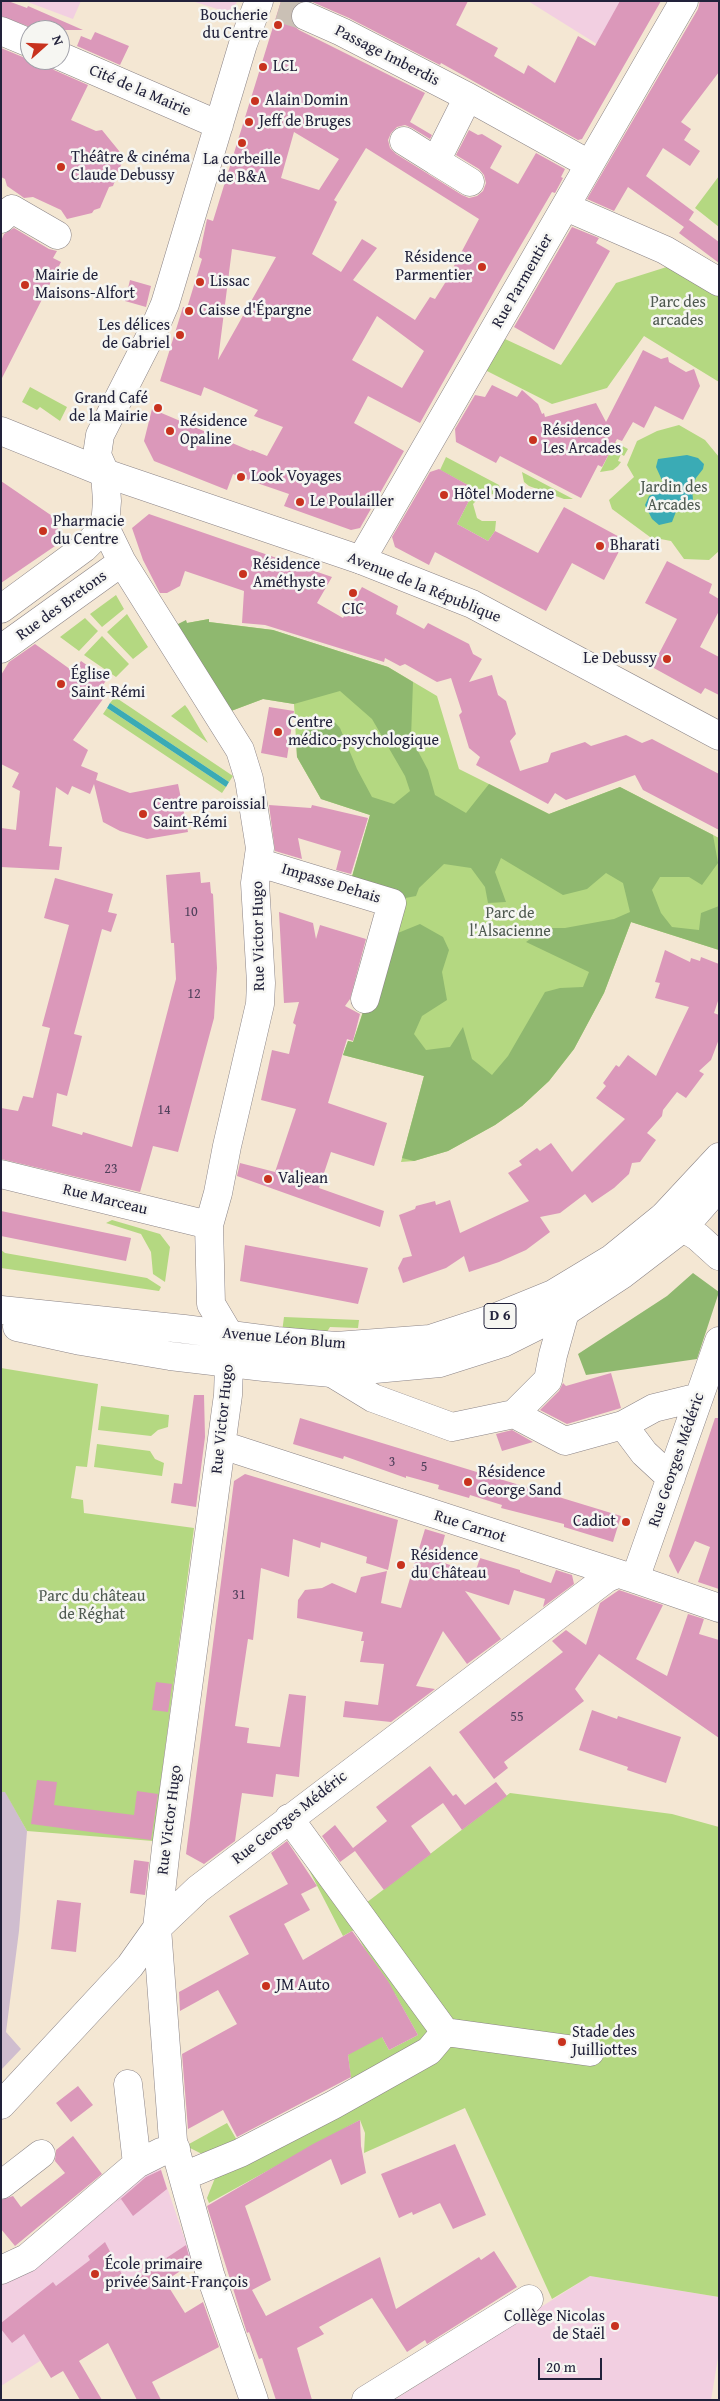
<!DOCTYPE html>
<html>
<head>
<meta charset="utf-8">
<style>
	body { margin:0 }
	#map { position:relative; width:720px; height:2401px; overflow:hidden; background:#f4e7d3; font-family:"Gentium Book Plus",serif }
	canvas { display:block }
	.frame { position:absolute; inset:0; border:2px solid #22223b; pointer-events:none }
	.north { position:absolute; left:20px; top:20px; width:50px; height:50px; box-sizing:border-box; background:#f6f6f2; border:1px solid #a1a1a9; border-radius:50%; rotate:70deg; font-size:14px; font-weight:700; line-height:20px; text-align:center; color:#22223b }
	.north::after { content:''; display:block; margin:auto; width:18px; height:22px; background:#c8321e; clip-path:polygon(50% 0,100% 100%,50% 72%,0 100%) }
	.scale { position:absolute; left:538px; top:2358px; width:64px; height:22px; box-sizing:border-box; border:2px solid #22223b; border-top:0; padding-left:6px; font-size:15px; line-height:18px; white-space:nowrap; color:#22223b; -webkit-text-stroke:4px #f6f6f2; paint-order:stroke }
</style>
</head>
<body>
<div id="map">
<canvas width="720" height="2401"></canvas>
<div class="frame"></div>
<div class="north">N</div>
<div class="scale">20 m</div>
</div>
<script>
const g = document.querySelector('canvas').getContext('2d');
g.lineJoin = 'round';
function paint(path, color) {
  g.fillStyle = color;
  g.fill(path, 'evenodd');
}
function poly(rows) {
  const path = new Path2D();
  for (const r of rows) {
    path.moveTo(r[0], r[1]);
    for (let i = 2; i < r.length; i += 2) path.lineTo(r[i], r[i + 1]);
  }
  return path;
}
function strokePath(path, color, width, dash) {
  g.strokeStyle = color;
  g.lineWidth = width;
  g.lineCap = dash ? 'butt' : 'round';
  g.setLineDash(dash || []);
  g.stroke(path);
}
function write(font, color, halo, rows, align = 'center') {
  g.font = font + ' "Gentium Book Plus",serif';
  g.lineWidth = 5;
  g.setLineDash([]);
  g.textBaseline = 'middle';
  g.strokeStyle = halo;
  g.fillStyle = color;
  for (const [text, x, y, turn = 0] of rows) {
    g.save();
    g.translate(x, y);
    g.rotate((+turn || 0) * Math.PI / 180);
    g.textAlign = isNaN(turn) ? turn : align;
    if (halo) g.strokeText(text, 0, 0);
    g.fillText(text, 0, 0);
    g.restore();
  }
}
paint(poly([
	[25,1,81,1,73,19],
	[192,1,237,1,233,14],
	[528,1,659,1,624,61],
	[159,2164,193,2263,1,2386,1,2286],
	[590,2276,719,2297,719,2352,711,2400,394,2400]
]), '#f2cfe1');
paint(poly([
	[5,1791,27,1831,19,1931,6,2032,21,2049,1,2070,1,1792]
]), '#cfbdcf');
paint(poly([
	[719,176,719,227,695,208],
	[673,265,719,293,719,382,644,336,607,388,552,404,485,370,505,339,561,365,616,283],
	[30,387,67,407,60,421,40,407,37,410,22,402],
	[679,425,705,440,719,457,719,551,709,560,684,559,671,541,650,537,612,509,609,500,634,477,627,465,637,441,657,431],
	[615,442,628,449,624,456,621,454,618,461,621,462,618,466,613,470,600,472],
	[446,457,499,485,501,491,477,500,473,504,477,518,482,521,496,521,495,531,488,541,457,524,475,489,440,470],
	[522,472,573,499,564,499,529,486,524,482],
	[116,595,124,609,102,627,90,614],
	[127,614,148,647,133,659,107,632],
	[85,618,98,631,79,651,60,637],
	[209,619,209,622,273,630,388,667,437,696,459,769,549,814,620,787,719,838,719,950,631,922,604,993,574,1049,549,1081,522,1106,495,1125,448,1151,414,1161,401,1162,424,1076,343,1055,348,1041,353,1042,400,899,351,880,370,815,321,799,297,757,294,704,263,699,231,711,210,680,186,620,187,623],
	[102,636,129,664,116,677,84,655],
	[115,697,233,776,229,782,110,703],
	[185,705,188,709,208,743,171,716],
	[107,708,226,787,222,793,103,714],
	[112,1220,160,1234,170,1247,165,1282,153,1274,151,1252,141,1234,106,1223],
	[1,1250,5,1253,147,1278,161,1287,159,1291,1,1268],
	[284,1317,359,1320,358,1328,330,1327,325,1335,282,1332],
	[1,1368,98,1384,87,1467,76,1466,71,1498,83,1500,84,1513,194,1528,153,1841,27,1831,5,1792,1,1792],
	[101,1406,169,1415,168,1427,158,1430,151,1436,98,1430],
	[97,1444,150,1451,155,1459,164,1463,162,1476,94,1467],
	[510,1793,672,1814,719,1827,719,2297,590,2276,552,2299,465,2108,364,2153,365,2133,360,2120,209,2203,207,2198,215,2178,206,2156,190,2148,189,2144,227,2123,238,2142,351,2079,348,2055,375,2024,389,2050,418,2035,395,1994,391,1996,354,1930,343,1936,293,1839,362,1906]
]), '#b4d881');
paint(poly([
	[209,619,209,622,273,630,388,667,413,682,411,738,428,770,435,795,466,813,489,784,549,814,620,787,713,835,718,863,702,885,689,877,660,877,652,890,661,913,672,927,699,930,701,913,719,906,719,950,631,922,604,993,574,1049,549,1081,522,1106,495,1125,448,1151,414,1161,402,1158,424,1076,343,1055,348,1041,353,1042,388,937,420,924,443,937,449,950,442,972,447,1000,422,1016,414,1034,426,1050,450,1047,463,1027,472,1059,492,1075,508,1056,545,992,560,988,583,987,589,972,526,942,546,928,565,928,614,919,630,912,623,883,606,873,587,889,563,895,501,858,495,872,506,902,488,903,485,887,471,868,444,864,419,888,416,896,400,899,351,880,370,815,321,799,297,757,296,739,312,724,331,718,340,728,357,769,372,797,394,804,410,791,405,776,372,719,340,691,294,704,263,699,231,711,176,625,186,620,187,623],
	[693,1273,719,1292,697,1359,586,1375,578,1354,667,1296]
]), '#8fb86f');
paint(poly([
	[687,455,698,458,704,464,703,469,696,478,692,488,693,500,691,507,677,509,672,522,659,525,652,519,645,505,649,496,665,487,656,467,658,459],
	[110,703,229,782,226,787,107,708]
]), '#3aabb5');
paint(poly([
	[1,1,8,1,27,8,28,6,83,30,38,30,1,16],
	[281,1,302,1,292,9,290,17,293,25,299,30,425,93,410,122,432,135,430,139,412,128,405,125,397,127,391,133,388,140,390,148,396,154,462,195,469,198,477,196,483,191,486,183,484,175,479,169,456,155,469,130,478,135,482,134,502,146,490,168,518,184,536,153,565,169,561,177,563,178,555,193,552,192,504,274,420,423,368,396,354,423,404,451,360,528,351,530,284,506,289,494,257,483,233,474,227,490,154,461,144,441,152,409,251,451,252,450,267,456,283,427,254,416,258,410,204,387,201,396,160,381,183,307,187,308,202,259,199,257,207,219,213,221],
	[294,132,339,159,319,190,281,178],
	[366,148,479,219,454,266,455,267,435,299,430,297,415,320,353,280,377,248,362,239,341,272,312,254,337,202,334,200],
	[232,249,276,257,218,360],
	[377,316,424,351,402,388,352,360],
	[310,1,468,1,456,25,498,48,494,56,524,74,528,65,555,83,578,36,595,46,620,1,661,1,582,139,578,140,441,63,440,65,349,18],
	[700,1,719,1,719,72,681,122,691,129,684,140,700,151,690,166,663,148,646,176,694,212,687,223,689,220,719,242,719,263,679,233,684,227,628,187,614,211,587,199,698,9],
	[95,32,129,46,120,65,77,46,81,36,91,40],
	[1,48,30,60,46,61,54,70,88,85,71,120,96,131,102,130,124,157,113,186,109,187,100,208,94,210,92,213,67,219,61,210,33,197,24,198,20,195,7,186,5,179,1,177],
	[572,227,599,238,596,243,610,251,554,350,514,327],
	[14,228,49,249,57,251,53,258,61,262,1,380,1,241,4,234],
	[130,280,151,286,146,307,125,301],
	[643,350,661,359,668,357,669,362,686,372,694,369,700,386,683,420,655,406,644,428,633,422,622,441,617,439,602,467,598,465,581,498,500,456,496,463,456,442,455,429,475,395,485,397,492,385,517,397,522,390,538,404,542,414,544,413,545,417,596,403,606,422],
	[439,469,475,489,457,524,488,541,495,531,538,553,564,507,625,540,604,580,572,563,546,611,435,552,429,565,395,547,392,537,430,472],
	[1,481,58,520,58,544,1,583],
	[149,514,332,577,317,603,343,618,362,587,398,606,396,614,424,629,428,623,469,644,473,654,482,659,469,682,492,675,498,695,506,701,516,734,510,741,520,771,548,762,551,753,585,742,591,746,626,735,642,743,652,739,719,774,719,830,643,790,635,775,566,800,555,793,548,804,476,765,480,757,469,748,459,715,462,712,451,678,437,682,405,664,400,666,385,658,384,662,265,625,242,623,244,591,185,571,180,586,167,593,160,593,143,560,132,528],
	[667,561,712,584,709,593,719,599,719,611,700,647,719,657,719,695,705,688,701,694,652,667,677,619,645,603],
	[35,644,74,672,81,661,107,679,99,691,106,695,73,740,88,750,81,766,98,773,96,780,130,793,178,784,188,832,147,839,120,831,103,822,94,784,90,794,72,786,68,795,56,787,49,846,62,847,59,870,1,867,1,828,16,830,20,791,12,787,19,773,1,764,1,675,9,662],
	[269,707,294,711,287,758,261,753],
	[269,805,311,808,312,805,368,818,351,874,336,870,341,851,298,838,302,859,275,851],
	[200,872,201,883,210,882,211,893,213,894,217,968,214,1018,178,1152,153,1146,140,1192,1,1159,1,1108,18,1111,23,1096,33,1098,50,1028,42,1026,69,925,44,918,55,878,113,894,108,912,117,914,111,932,102,929,74,1034,82,1036,67,1096,57,1093,52,1126,82,1135,83,1132,132,1147,176,979,174,943,171,943,166,875],
	[279,912,313,923,316,939,320,925,366,939,350,999,345,1006,360,1014,353,1041,347,1039,328,1103,387,1123,374,1166,331,1152,319,1188,384,1211,380,1227,237,1176,240,1163,275,1172,296,1109,261,1100,272,1050,289,1054,296,1025,293,1023,299,1002,284,1003],
	[665,950,690,962,691,958,700,961,701,957,719,964,719,998,714,1013,719,1015,719,1039,711,1060,699,1071,704,1074,686,1098,677,1092,663,1110,662,1116,647,1133,656,1140,640,1162,632,1163,629,1174,614,1188,592,1203,585,1194,560,1213,540,1217,550,1232,526,1250,499,1262,469,1272,464,1256,446,1268,403,1283,398,1268,403,1258,412,1256,399,1215,415,1209,416,1206,435,1201,436,1205,450,1200,460,1233,529,1201,508,1173,522,1165,519,1161,537,1148,540,1151,551,1143,572,1172,625,1119,596,1098,606,1086,603,1083,616,1065,619,1067,628,1055,656,1076,689,1007,655,998,660,983,655,982],
	[1,1211,131,1238,126,1261,1,1236],
	[245,1245,368,1268,358,1304,240,1281],
	[611,1373,621,1408,567,1424,540,1410,559,1391,563,1383,566,1386],
	[194,1395,204,1395,205,1437,196,1507,171,1503,174,1483,182,1484],
	[300,1418,621,1516,613,1542,564,1527,564,1524,501,1508,502,1505,470,1495,469,1498,438,1489,439,1485,406,1476,406,1478,344,1456,343,1459,293,1444],
	[715,1418,719,1418,719,1589,698,1582,710,1547,695,1541,678,1574,669,1556],
	[512,1430,533,1442,502,1451,496,1434],
	[245,1474,398,1520,388,1570,366,1563,367,1557,321,1542,320,1548,293,1539,289,1577,261,1568,253,1640,248,1639,235,1726,249,1728,247,1743,280,1747,289,1694,306,1696,299,1777,276,1774,273,1797,242,1793,235,1841,204,1864,186,1854,234,1481],
	[425,1529,445,1535,438,1561,475,1573,480,1558,520,1570,520,1572,551,1583,556,1570,572,1575,574,1584,543,1607,545,1599,514,1590,509,1605,465,1591,501,1639,467,1664,443,1631,416,1686,435,1689,391,1722,343,1717,345,1701,378,1705,384,1664,360,1662,364,1641,361,1641,363,1632,297,1618,298,1600,305,1590,322,1588,332,1583,356,1593,361,1577,387,1571,381,1603,401,1608],
	[619,1590,663,1605,636,1659,667,1676,688,1614,704,1619,699,1634,719,1640,719,1738,599,1654,575,1689,584,1701,504,1762,508,1768,494,1779,459,1732,563,1652,552,1641,566,1630,586,1645,600,1603],
	[156,1682,172,1684,168,1712,152,1710],
	[592,1710,617,1719,618,1716,681,1737,666,1783,627,1770,628,1767,579,1750],
	[430,1766,453,1796,456,1794,465,1805,496,1782,507,1796,462,1830,443,1803,411,1826,431,1854,384,1890,355,1851,340,1862,322,1836,335,1825,353,1848,387,1821,376,1807],
	[37,1780,57,1782,54,1805,134,1815,137,1791,158,1794,151,1840,31,1824],
	[287,1841,317,1886,301,1894,310,1910,284,1924,303,1960,352,1931,388,1981,418,2035,389,2050,382,2037,348,2055,351,2077,237,2137,223,2110,188,2129,182,2054,237,2024,218,1990,180,2011,179,1992,249,1954,229,1916,288,1884,271,1853],
	[134,1860,149,1862,145,1895,130,1893],
	[57,1900,81,1903,76,1952,51,1949],
	[78,2086,93,2105,71,2122,56,2103],
	[360,2120,361,2146,366,2173,341,2185,331,2159,245,2206,271,2280,252,2290,266,2316,380,2257,396,2309,479,2257,481,2260,494,2251,517,2287,427,2344,425,2340,407,2352,372,2298,319,2327,324,2334,297,2348,312,2400,276,2400,262,2358,259,2359,249,2332,247,2333,207,2206,313,2144],
	[73,2136,102,2174,15,2246,1,2229,1,2200,13,2196,21,2207,65,2173,55,2161,56,2150],
	[455,2144,486,2215,453,2229,440,2203,413,2215,412,2212,399,2218,381,2174],
	[161,2170,167,2189,133,2216,121,2199,116,2203,146,2177],
	[105,2242,127,2284,186,2245,191,2264,165,2281,185,2313,203,2302,219,2347,152,2382,161,2400,137,2400,108,2343,79,2361,102,2400,80,2400,63,2371,51,2378,24,2334,12,2343,1,2329,1,2323,53,2282,56,2286,90,2260,88,2256]
]), '#db98ba');
strokePath(poly([
	[279,8,306,16]
]), '#cac0b5', 28, [28, 14]);
const minor = poly([
	[306,16,342,32,468,97,589,164],
	[1,31,30,43],
	[60,56,219,125],
	[404,141,436,161,468,97],
	[436,161,470,182],
	[566,207,665,250,719,282],
	[1,219,12,209,57,235],
	[361,560,684,1],
	[1,609,84,548,105,527],
	[1,649,122,562],
	[260,863,392,903,365,999],
	[1,1174,209,1225],
	[664,1216,698,1237,719,1256],
	[332,1373,373,1398,452,1427,514,1414,548,1380,553,1355,565,1312],
	[514,1414,565,1441,623,1425,654,1408,699,1397],
	[623,1425,644,1453,671,1478],
	[222,1445,635,1579,719,1608],
	[635,1579,719,1341],
	[289,1818,445,2032,590,2052],
	[128,2084,137,2164,161,2152,176,2149],
	[1,2105,130,1966,157,1928,198,1889,607,1578,617,1574],
	[184,2176,240,2153,333,2105,429,2051,445,2032],
	[1,2185,41,2154],
	[1,2270,27,2258,137,2164],
	[254,2400,210,2274,173,2141,157,1928,166,1848,228,1395,230,1336,211,1304,209,1225,218,1193,227,1146,260,1004,261,983,255,883,260,848,249,779,240,750,122,562,105,527,107,501,105,473,97,455,100,435,155,327,165,304,243,44,259,1],
	[366,2400,529,2299]
]);
const major = poly([
	[1,431,105,473,361,560,472,604,719,736],
	[1,1310,184,1329,277,1341,336,1346,430,1339,494,1318,553,1294,611,1259,664,1216,719,1157],
	[17,1327,81,1341,170,1356,264,1367,332,1373,440,1363,503,1343,565,1312,623,1274,683,1228,719,1187]
]);
strokePath(minor, '#8b8487', 29);
strokePath(major, '#8b8487', 29);
strokePath(minor, '#fff', 28);
strokePath(major, '#fff', 28);
for (const [x, y, r, color] of [
	[278,25,5,"#c8321e"],
	[263,67,5,"#c8321e"],
	[255,101,5,"#c8321e"],
	[249,122,5,"#c8321e"],
	[242,143,5,"#c8321e"],
	[61,167,5,"#c8321e"],
	[482,267,5,"#c8321e"],
	[200,282,5,"#c8321e"],
	[25,285,5,"#c8321e"],
	[189,311,5,"#c8321e"],
	[180,335,5,"#c8321e"],
	[158,408,5,"#c8321e"],
	[170,431,5,"#c8321e"],
	[533,440,5,"#c8321e"],
	[241,477,5,"#c8321e"],
	[444,495,5,"#c8321e"],
	[300,502,5,"#c8321e"],
	[43,531,5,"#c8321e"],
	[600,546,5,"#c8321e"],
	[243,574,5,"#c8321e"],
	[353,593,5,"#c8321e"],
	[667,659,5,"#c8321e"],
	[61,684,5,"#c8321e"],
	[278,732,5,"#c8321e"],
	[143,814,5,"#c8321e"],
	[268,1179,5,"#c8321e"],
	[468,1482,5,"#c8321e"],
	[626,1522,5,"#c8321e"],
	[401,1565,5,"#c8321e"],
	[266,1986,5,"#c8321e"],
	[562,2042,5,"#c8321e"],
	[95,2274,5,"#c8321e"],
	[615,2326,5,"#c8321e"]
]) {
  const dot = new Path2D();
  dot.arc(x, y, r, 0, 2 * Math.PI);
  g.fillStyle = color;
  g.fill(dot);
  strokePath(dot, '#f6f6f2', 2);
}
write('14px', '#50405b', null, [
	["10",191,912],
	["12",194,994],
	["14",164,1110],
	["23",111,1169],
	["3",392,1462],
	["5",424,1467],
	["31",239,1595],
	["55",517,1717]
]);
for (const [x, y, w] of [
	[500,1316,32]
]) {
  const box = new Path2D();
  box.roundRect(x - w / 2, y - 12.5, w, 25, 4);
  g.fillStyle = '#f6f6f2';
  g.fill(box);
  strokePath(box, '#22223b', 1);
}
write('bold 15px', '#22223b', null, [
	["D 6",500,1316]
]);
write('16px', '#22223b', '#f6f6f2', [
	["Boucherie",268,16,"right"],
	["du Centre",268,34,"right"],
	["LCL",273,67],
	["Alain Domin",265,101],
	["Jeff de Bruges",259,122],
	["Théâtre & cinéma",71,158],
	["Claude Debussy",71,176],
	["La corbeille",242,160,"center"],
	["de B&A",242,178,"center"],
	["Résidence",472,258,"right"],
	["Parmentier",472,276,"right"],
	["Mairie de",35,276],
	["Maisons-Alfort",35,294],
	["Lissac",210,282],
	["Caisse d'Épargne",199,311],
	["Les délices",170,326,"right"],
	["de Gabriel",170,344,"right"],
	["Grand Café",148,399,"right"],
	["de la Mairie",148,417,"right"],
	["Résidence",180,422],
	["Opaline",180,440],
	["Résidence",543,431],
	["Les Arcades",543,449],
	["Look Voyages",251,477],
	["Hôtel Moderne",454,495],
	["Le Poulailler",310,502],
	["Pharmacie",53,522],
	["du Centre",53,540],
	["Bharati",610,546],
	["Résidence",253,565],
	["Améthyste",253,583],
	["CIC",353,610,"center"],
	["Le Debussy",657,659,"right"],
	["Église",71,675],
	["Saint-Rémi",71,693],
	["Centre",288,723],
	["médico-psychologique",288,741],
	["Centre paroissial",153,805],
	["Saint-Rémi",153,823],
	["Valjean",278,1179],
	["Résidence",478,1473],
	["George Sand",478,1491],
	["Cadiot",616,1522,"right"],
	["Résidence",411,1556],
	["du Château",411,1574],
	["JM Auto",276,1986],
	["Stade des",572,2033],
	["Juilliottes",572,2051],
	["École primaire",105,2265],
	["privée Saint-François",105,2283],
	["Collège Nicolas",605,2317,"right"],
	["de Staël",605,2335,"right"]
], 'left');
write('16px', '#22223b', '#f6f6f2', [
	["Passage Imberdis",387,56,27],
	["Cité de la Mairie",140,91,23],
	["Rue Parmentier",523,281,-60],
	["Avenue de la République",424,588,22],
	["Rue des Bretons",62,606,-36],
	["Impasse Dehais",331,884,17],
	["Rue Victor Hugo",259,936,-91],
	["Rue Marceau",105,1200,14],
	["Avenue Léon Blum",284,1339,5],
	["Rue Victor Hugo",223,1419,-84],
	["Rue Georges Médéric",677,1460,-71],
	["Rue Carnot",470,1527,18],
	["Rue Georges Médéric",290,1818,-38],
	["Rue Victor Hugo",170,1820,-83]
]);
write('16px', '#4e5950', '#f6f6f2', [
	["Parc des",678,303],
	["arcades",678,321],
	["Jardin des",674,488],
	["Arcades",674,506],
	["Parc de",510,914],
	["l'Alsacienne",510,932],
	["Parc du château",92,1597],
	["de Réghat",92,1615]
]);
</script>
</body>
</html>
